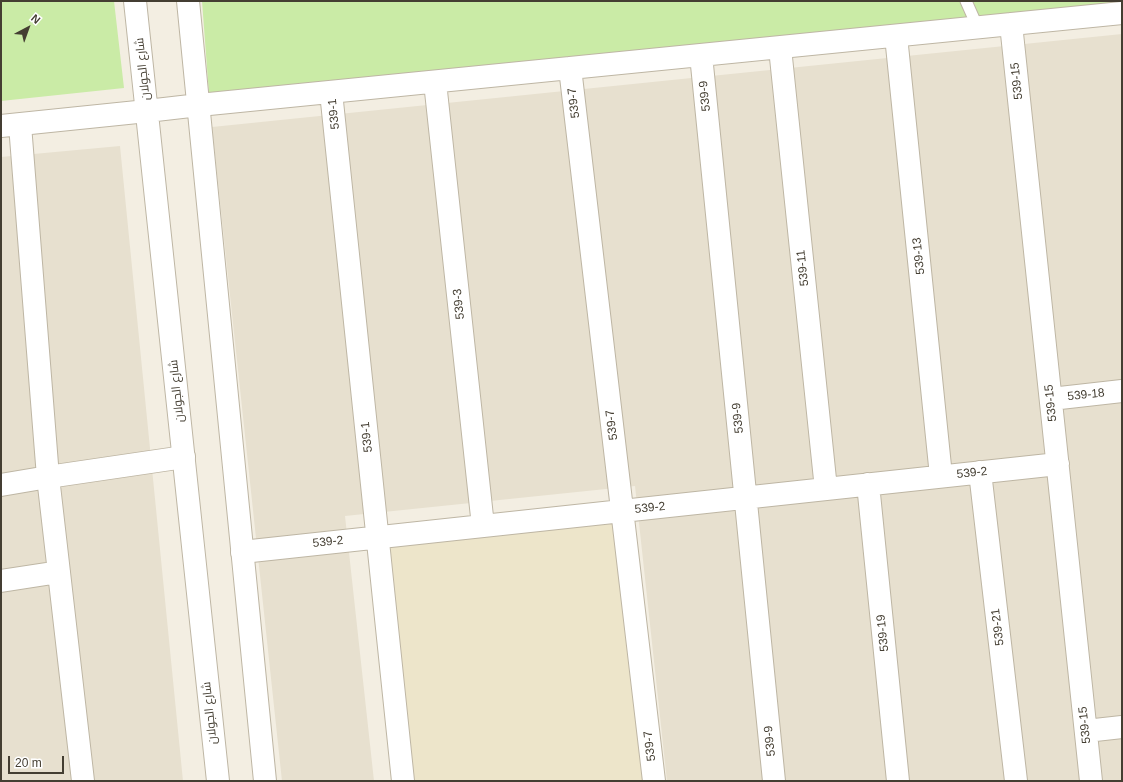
<!DOCTYPE html>
<html>
<head>
<meta charset="utf-8">
<style>
	body { margin:0 }
	#map { position:relative; width:1123px; height:782px; overflow:hidden; background:#f3eee2; font-family:Helvetica,sans-serif }
	canvas { display:block }
	.frame { position:absolute; inset:0; border:2px solid #443e32; pointer-events:none }
	.north { position:absolute; left:8px; top:8px; width:40px; height:40px; -webkit-text-stroke:3px #fff; paint-order:stroke; rotate:41deg; font-size:11px; font-weight:700; line-height:16px; text-align:center; color:#443e32 }
	.north::after { content:''; display:block; margin:auto; width:14px; height:18px; background:#443e32; clip-path:polygon(50% 0,100% 100%,50% 72%,0 100%) }
	.scale { position:absolute; left:8px; top:756px; width:56px; height:18px; box-sizing:border-box; border:2px solid #443e32; border-top:0; padding-left:5px; font-size:12px; line-height:14px; white-space:nowrap; color:#443e32; -webkit-text-stroke:3px #fff; paint-order:stroke }
</style>
</head>
<body>
<div id="map">
<canvas width="1123" height="782"></canvas>
<div class="frame"></div>
<div class="north">N</div>
<div class="scale">20 m</div>
</div>
<script>
const g = document.querySelector('canvas').getContext('2d');
g.lineJoin = 'round';
function paint(path, color) {
  g.fillStyle = color;
  g.fill(path, 'evenodd');
}
function poly(rows) {
  const path = new Path2D();
  for (const r of rows) {
    path.moveTo(r[0], r[1]);
    for (let i = 2; i < r.length; i += 2) path.lineTo(r[i], r[i + 1]);
  }
  return path;
}
function strokePath(path, color, width, dash) {
  g.strokeStyle = color;
  g.lineWidth = width;
  g.lineCap = dash ? 'butt' : 'round';
  g.setLineDash(dash || []);
  g.stroke(path);
}
function write(font, color, halo, rows, align = 'center') {
  g.font = font + ' Helvetica,Cairo,sans-serif';
  g.lineWidth = 3;
  g.setLineDash([]);
  g.textBaseline = 'middle';
  g.strokeStyle = halo;
  g.fillStyle = color;
  for (const [text, x, y, turn = 0] of rows) {
    g.save();
    g.translate(x, y);
    g.rotate((+turn || 0) * Math.PI / 180);
    g.textAlign = isNaN(turn) ? turn : align;
    if (halo) g.strokeText(text, 0, 0);
    g.fillText(text, 0, 0);
    g.restore();
  }
}
paint(poly([
	[1122,34,1122,781,667,781,635,486,345,516,374,781,282,781,212,127],
	[120,146,183,781,1,781,1,157]
]), '#e7e0cf');
paint(poly([
	[620,522,648,781,408,781,383,548]
]), '#ede5ca');
paint(poly([
	[1,1,114,1,124,88,1,101],
	[202,1,1122,1,1122,2,209,94]
]), '#caeba6');
const service = poly([
	[966,1,978,28]
]);
const minor = poly([
	[1011,24,1091,781],
	[896,36,941,476],
	[780,48,826,489],
	[701,55,774,781],
	[570,68,654,781],
	[435,82,483,526],
	[331,92,403,781],
	[199,105,1122,13],
	[20,125,48,477,83,781],
	[1,126,147,111],
	[1051,399,1122,391],
	[980,472,1016,781],
	[868,484,898,781],
	[1,485,48,477,184,457],
	[242,552,1058,464],
	[1,581,59,572],
	[1086,731,1122,727]
]);
const tertiary = poly([
	[135,1,218,781],
	[188,1,265,781],
	[147,111,199,105]
]);
strokePath(service, '#beb6a4', 13);
strokePath(minor, '#beb6a4', 24);
strokePath(tertiary, '#beb6a4', 24);
strokePath(service, '#fff', 11);
strokePath(minor, '#fff', 22);
strokePath(tertiary, '#fff', 22);
write('12px', '#443e32', '#fff', [
	["شارع الجولان",143,69,-96],
	["539-15",1017,81,-96],
	["539-9",705,96,-96],
	["539-7",574,103,-97],
	["539-1",334,114,-96],
	["539-13",919,256,-96],
	["539-11",803,268,-96],
	["539-3",459,304,-96],
	["شارع الجولان",177,391,-96],
	["539-18",1086,395,-6],
	["539-15",1051,403,-96],
	["539-9",738,418,-96],
	["539-7",612,425,-97],
	["539-1",367,437,-96],
	["539-2",972,473,-6],
	["539-2",650,508,-6],
	["539-2",328,542,-6],
	["539-21",998,627,-97],
	["539-19",883,633,-96],
	["شارع الجولان",210,713,-96],
	["539-15",1085,725,-96],
	["539-9",770,741,-96],
	["539-7",650,746,-97]
]);
</script>
</body>
</html>
